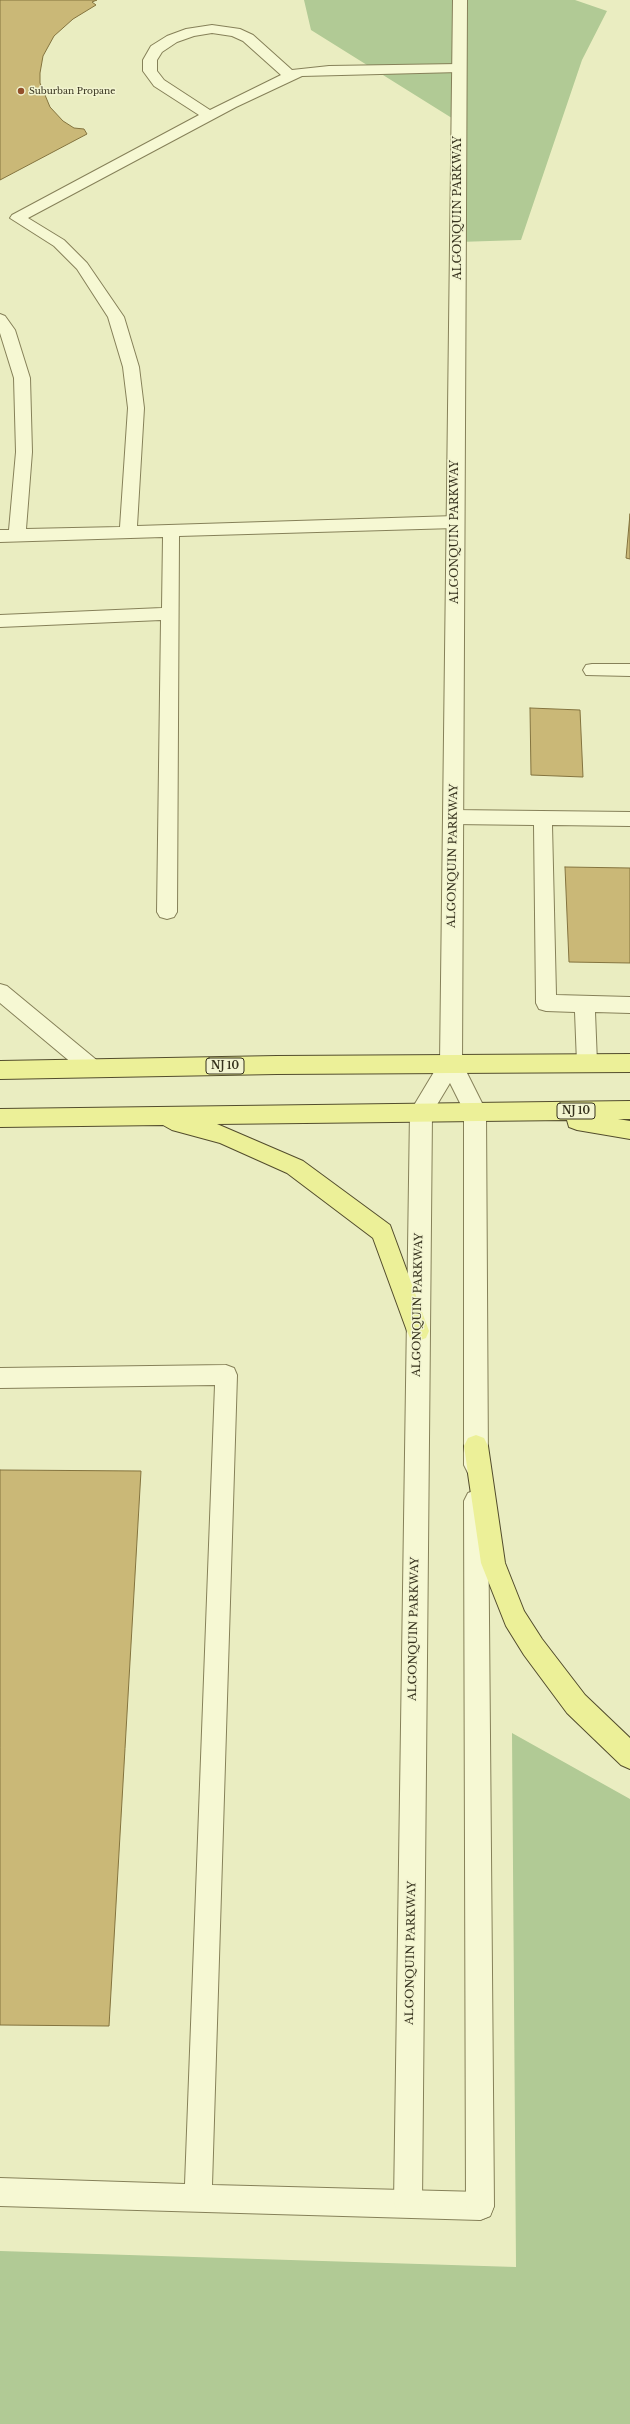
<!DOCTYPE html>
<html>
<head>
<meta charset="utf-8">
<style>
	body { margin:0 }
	canvas { display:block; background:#eaedc1 }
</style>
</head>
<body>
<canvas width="630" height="2424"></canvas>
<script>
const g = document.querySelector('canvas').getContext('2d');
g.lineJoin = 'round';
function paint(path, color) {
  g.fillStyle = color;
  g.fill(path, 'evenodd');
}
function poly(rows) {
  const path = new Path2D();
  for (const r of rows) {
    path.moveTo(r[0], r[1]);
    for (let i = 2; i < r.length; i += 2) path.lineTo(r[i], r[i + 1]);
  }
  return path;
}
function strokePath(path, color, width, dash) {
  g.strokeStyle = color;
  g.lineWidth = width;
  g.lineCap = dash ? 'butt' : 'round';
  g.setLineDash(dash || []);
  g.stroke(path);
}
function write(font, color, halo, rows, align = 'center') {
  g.font = font + ' "Libre Baskerville",serif';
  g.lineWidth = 3;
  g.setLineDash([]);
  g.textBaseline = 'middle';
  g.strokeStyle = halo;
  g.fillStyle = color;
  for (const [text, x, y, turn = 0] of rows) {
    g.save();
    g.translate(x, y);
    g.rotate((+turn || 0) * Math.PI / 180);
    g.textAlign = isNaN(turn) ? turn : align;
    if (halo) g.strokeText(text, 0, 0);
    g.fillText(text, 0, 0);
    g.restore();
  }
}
paint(poly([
	[304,0,575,0,607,11,582,60,521,240,458,242,463,125,311,30],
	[512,1733,630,1799,630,2424,0,2424,0,2251,516,2267]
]), '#b1ca95');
const building = poly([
	[0,0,97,0,92,2,96,5,73,19,54,36,43,56,40,73,40,83,50,107,63,121,74,128,84,129,87,134,0,180,0,0],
	[630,514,630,559,626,558,630,514],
	[530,708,580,710,583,777,531,775,530,708],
	[565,867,630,868,630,963,569,962,565,867],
	[0,1470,141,1471,109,2026,0,2025,0,1470]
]);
paint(building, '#cab877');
strokePath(building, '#84743f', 1);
const service = poly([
	[212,25,240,29,253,35,292,70,329,66,459,64,466,68,459,72,302,76,236,107,28,218,64,240,87,263,124,317,139,367,144,408,137,526,455,516,461,518,463,522,461,526,455,528,179,536,177,912,174,917,167,919,160,917,157,912,161,620,0,627,0,615,162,608,163,537,0,542,0,530,9,530,16,452,14,378,0,333,0,314,5,316,15,330,30,378,32,452,26,529,120,527,128,408,123,367,108,317,77,269,54,246,10,218,12,215,199,115,154,86,143,71,143,60,151,46,167,36,186,29,212,25],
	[212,33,232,36,243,41,281,75,210,110,164,80,157,71,157,60,162,52,177,42,194,36,212,33],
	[592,664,630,664,630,676,586,675,583,670,586,665,592,664],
	[453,810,630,812,630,826,552,825,556,995,630,997,630,1013,595,1012,597,1063,594,1069,587,1071,580,1069,577,1063,575,1012,546,1011,539,1009,536,1003,534,825,453,824,446,822,444,817,446,812,453,810],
	[0,984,7,986,99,1062,102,1068,99,1074,92,1076,85,1074,0,1003,0,984],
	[226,1365,234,1368,237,1375,212,2185,480,2192,490,2196,494,2206,490,2216,480,2220,0,2206,0,2178,185,2184,215,1385,0,1388,0,1368,226,1365]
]);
const tertiary = poly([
	[453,0,467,0,462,1063,486,1111,488,1465,484,1473,476,1476,468,1473,464,1465,464,1111,450,1083,432,1113,422,2203,418,2213,408,2217,398,2213,394,2203,410,1112,440,1062,453,0],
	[476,1490,484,1493,488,1501,494,2206,490,2216,480,2220,470,2216,466,2206,464,1501,468,1493,476,1490]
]);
const primary = poly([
	[630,1054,630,1072,277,1074,0,1079,0,1061,277,1056,630,1054],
	[630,1101,630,1119,618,1119,630,1121,630,1139,577,1130,569,1127,567,1120,217,1124,303,1161,390,1225,429,1331,426,1338,418,1341,410,1338,407,1331,373,1238,287,1173,220,1143,172,1130,163,1125,0,1127,0,1109,630,1101],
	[476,1435,484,1438,488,1446,505,1563,524,1611,542,1639,585,1695,630,1738,630,1769,621,1765,567,1713,524,1655,506,1626,481,1563,464,1446,468,1438,476,1435]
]);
strokePath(service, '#868159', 2);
strokePath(tertiary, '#868159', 2);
strokePath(primary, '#534d2d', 2);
paint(service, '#f6f8d3');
paint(tertiary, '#f6f8d3');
paint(primary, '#ecf098');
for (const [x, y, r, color] of [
	[21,91,4,"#934f2a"]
]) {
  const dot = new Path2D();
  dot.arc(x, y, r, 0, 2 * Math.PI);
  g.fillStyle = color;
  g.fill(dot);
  strokePath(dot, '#f2f4d0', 1.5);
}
write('9px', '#36321d', '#f2f4d0', [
	["Suburban Propane",29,91]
], 'left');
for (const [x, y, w] of [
	[225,1066,38],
	[576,1111,38]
]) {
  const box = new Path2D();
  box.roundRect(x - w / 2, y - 8, w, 16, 3);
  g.fillStyle = '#f2f4d0';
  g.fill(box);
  strokePath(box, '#36321d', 1);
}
write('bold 10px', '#36321d', null, [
	["NJ 10",225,1066],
	["NJ 10",576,1111]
]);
write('11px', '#36321d', '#f2f4d0', [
	["ALGONQUIN PARKWAY",458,208,-90],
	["ALGONQUIN PARKWAY",455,532,-90],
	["ALGONQUIN PARKWAY",453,856,-89],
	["ALGONQUIN PARKWAY",418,1305,-89],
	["ALGONQUIN PARKWAY",414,1629,-89],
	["ALGONQUIN PARKWAY",411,1953,-89]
]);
</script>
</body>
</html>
